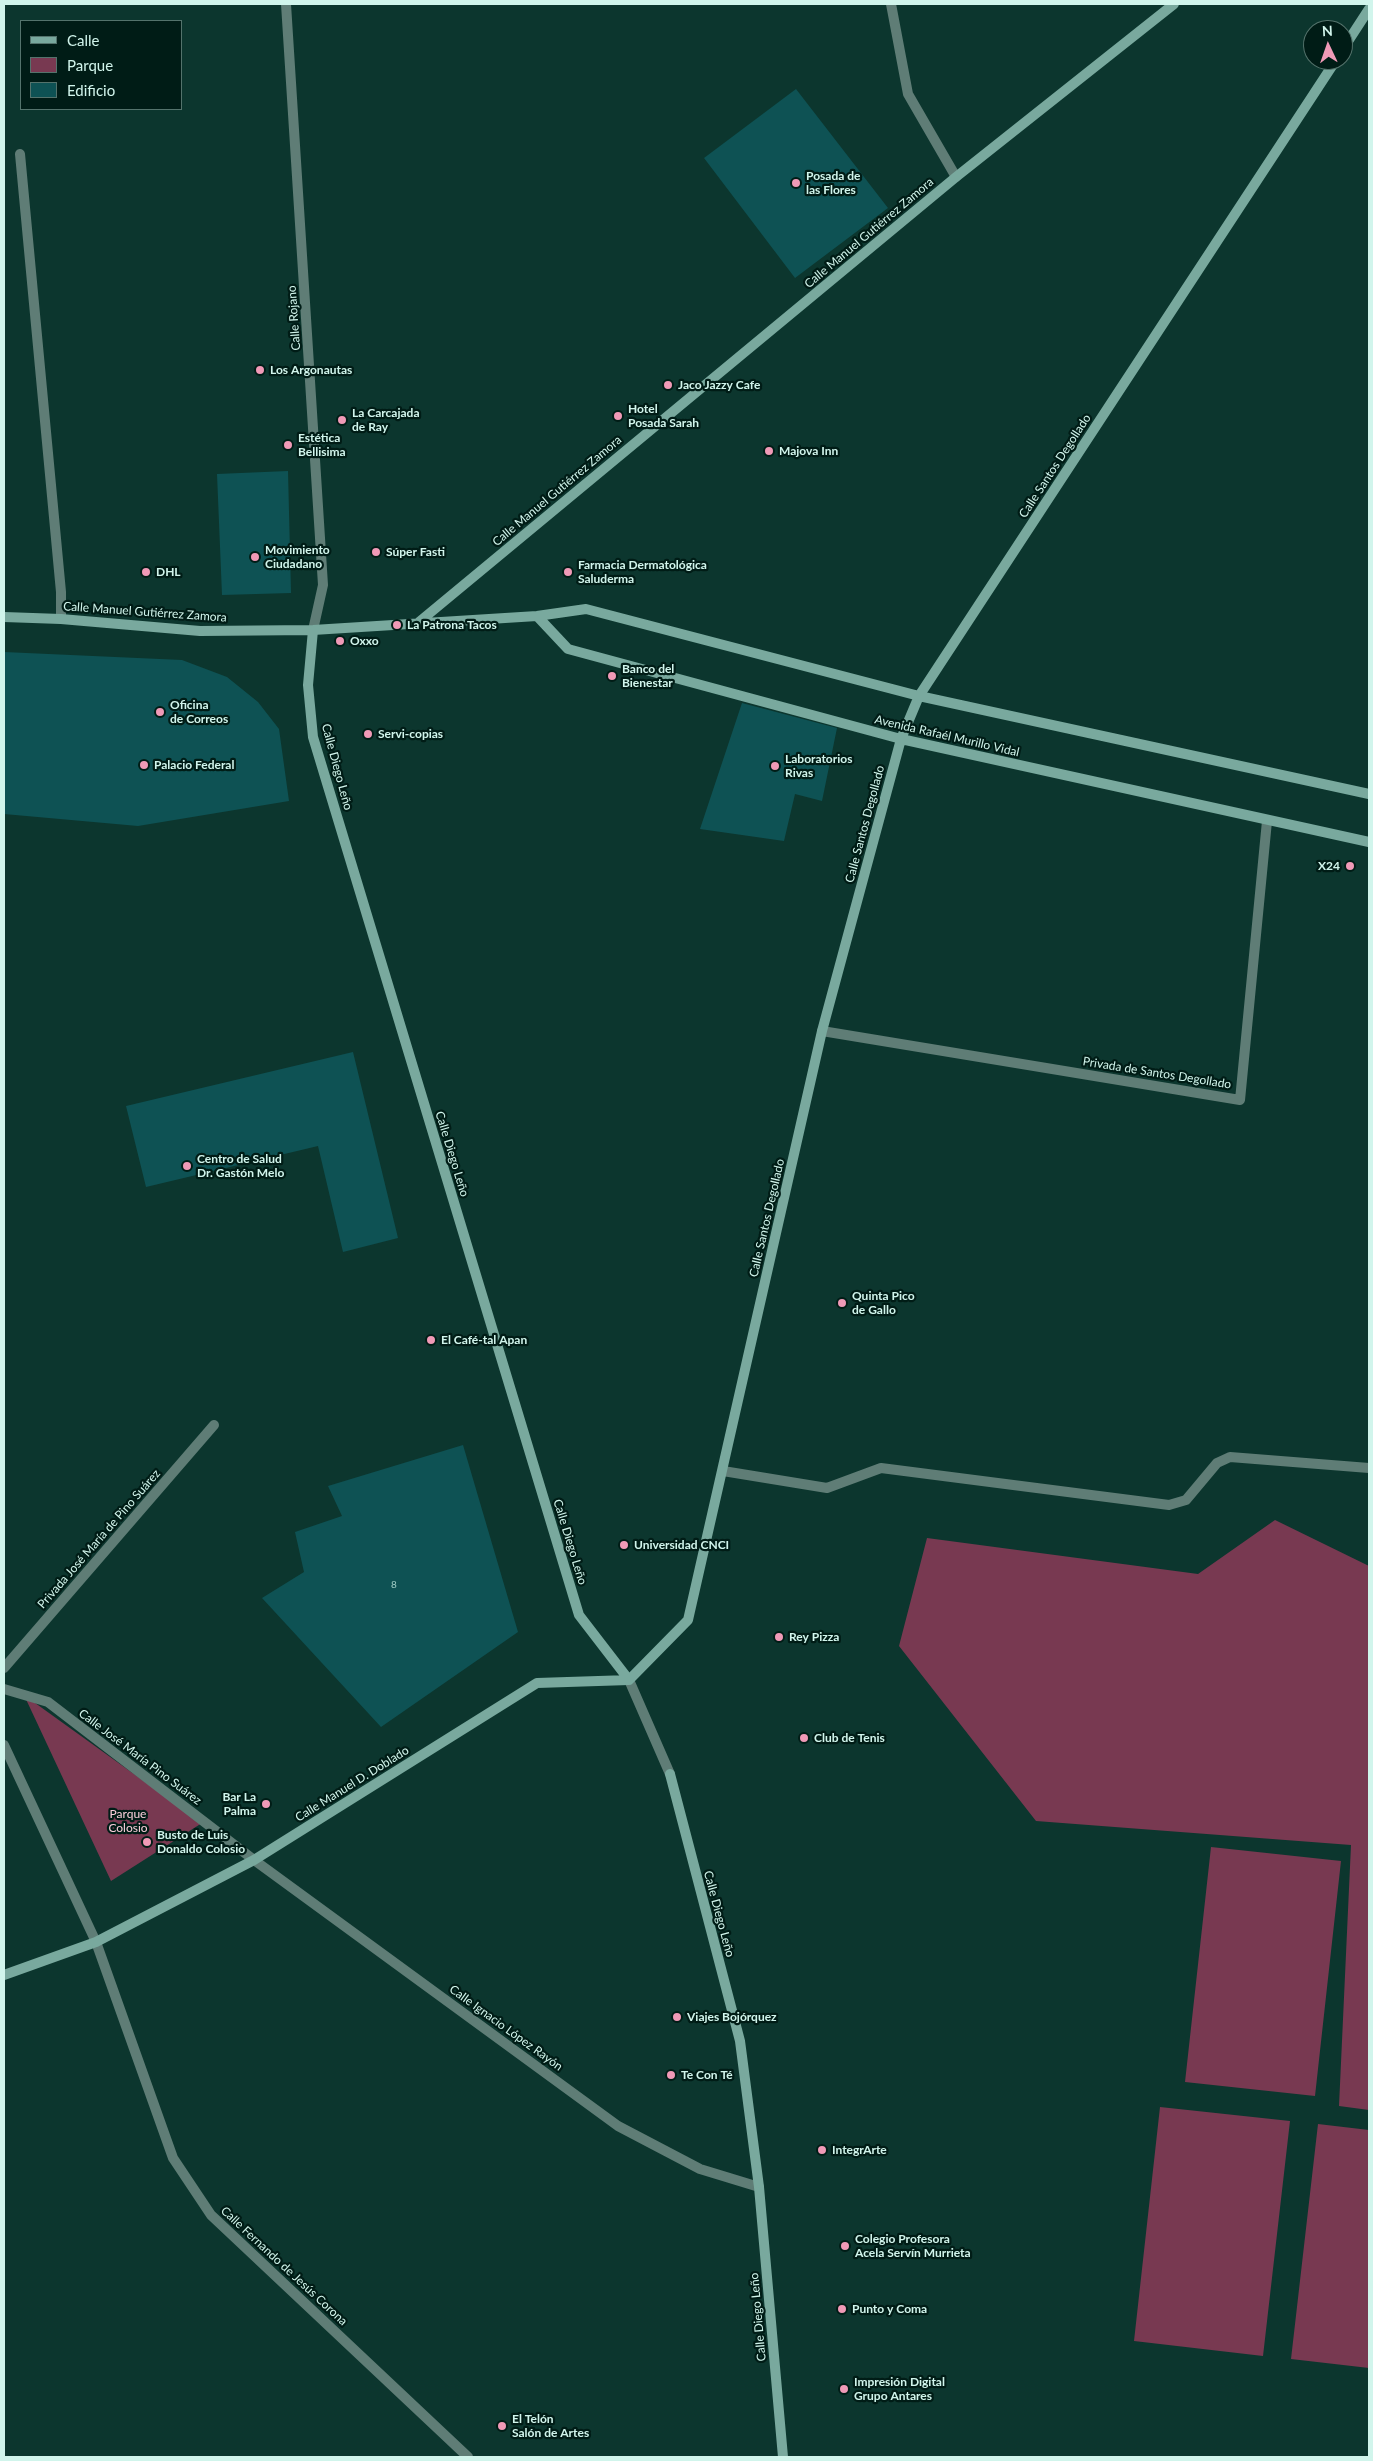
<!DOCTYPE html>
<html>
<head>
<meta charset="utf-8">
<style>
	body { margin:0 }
	#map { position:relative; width:1373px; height:2461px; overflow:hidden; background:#0c362e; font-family:Lato,sans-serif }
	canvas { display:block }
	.frame { position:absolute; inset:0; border:5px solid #d1f5ec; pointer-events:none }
	.legend { position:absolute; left:20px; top:20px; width:162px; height:90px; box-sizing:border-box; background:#001c16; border:1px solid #54736c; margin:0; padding:6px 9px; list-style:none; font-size:15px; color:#d1f5ec }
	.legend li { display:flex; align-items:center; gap:10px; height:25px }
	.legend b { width:25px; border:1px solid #54736c }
	.north { position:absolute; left:1303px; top:20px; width:50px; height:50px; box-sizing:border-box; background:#001c16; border:1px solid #54736c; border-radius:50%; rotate:357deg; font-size:14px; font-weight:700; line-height:20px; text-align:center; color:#d1f5ec }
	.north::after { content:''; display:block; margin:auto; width:18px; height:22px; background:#f09ab7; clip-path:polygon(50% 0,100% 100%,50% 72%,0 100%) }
</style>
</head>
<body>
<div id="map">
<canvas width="1373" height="2461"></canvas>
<div class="frame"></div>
<ul class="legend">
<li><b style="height:6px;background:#79a99e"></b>Calle</li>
<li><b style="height:14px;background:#783951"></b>Parque</li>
<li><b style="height:14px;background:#0e5254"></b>Edificio</li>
</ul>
<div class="north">N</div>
</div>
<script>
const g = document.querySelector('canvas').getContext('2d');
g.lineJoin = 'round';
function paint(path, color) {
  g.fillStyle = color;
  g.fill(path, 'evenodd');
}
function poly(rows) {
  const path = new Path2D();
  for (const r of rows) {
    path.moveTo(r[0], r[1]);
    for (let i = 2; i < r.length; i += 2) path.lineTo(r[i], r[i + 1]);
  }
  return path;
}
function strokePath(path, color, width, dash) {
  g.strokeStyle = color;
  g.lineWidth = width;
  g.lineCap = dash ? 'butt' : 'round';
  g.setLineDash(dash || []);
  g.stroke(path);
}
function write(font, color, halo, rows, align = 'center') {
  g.font = font + ' Lato,sans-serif';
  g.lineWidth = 4.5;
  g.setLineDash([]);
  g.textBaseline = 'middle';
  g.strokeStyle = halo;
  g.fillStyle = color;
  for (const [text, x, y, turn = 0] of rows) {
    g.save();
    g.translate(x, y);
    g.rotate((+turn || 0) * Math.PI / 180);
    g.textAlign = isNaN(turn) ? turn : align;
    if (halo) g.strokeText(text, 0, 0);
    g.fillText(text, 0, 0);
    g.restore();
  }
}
paint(poly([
	[1275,1520,1369,1566,1369,2110,1339,2106,1351,1845,1036,1821,899,1646,927,1538,1198,1574],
	[24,1695,202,1823,111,1881],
	[1211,1847,1341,1861,1315,2096,1185,2082],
	[1160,2107,1290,2121,1263,2356,1134,2341],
	[1318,2124,1369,2130,1369,2368,1291,2359]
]), '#783951');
paint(poly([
	[796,89,888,208,795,278,704,158],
	[288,471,291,593,222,595,217,474],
	[4,652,182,660,227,677,258,702,279,729,289,801,138,826,4,814],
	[742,703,837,728,822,801,795,794,784,841,700,829],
	[353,1052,398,1238,343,1252,318,1146,146,1187,126,1106],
	[463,1445,518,1632,381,1727,262,1598,304,1572,295,1532,342,1516,328,1486]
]), '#0e5254');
strokePath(poly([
	[20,154,61,592,61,619],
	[723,1471,827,1488,881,1468,1169,1505,1186,1500,1217,1463,1230,1457,1369,1468]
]), '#5f7d76', 10);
strokePath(poly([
	[822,1031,1240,1100,1267,821]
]), '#5f7d76', 10);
strokePath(poly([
	[286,4,323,585,313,630],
	[891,4,908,94,956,177],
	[4,1668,214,1425],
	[4,1689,48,1702,254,1860,618,2126,700,2169,759,2187],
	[4,1745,96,1942,173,2158,211,2215,468,2457]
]), '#5f7d76', 10);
strokePath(poly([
	[629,1680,670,1774]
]), '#5f7d76', 10);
strokePath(poly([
	[1343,49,1369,9],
	[537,616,568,649,901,739,1369,842],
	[4,617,61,619,200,631,313,630,537,616,586,609,919,696,1369,794],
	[419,622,956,177,1174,4],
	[313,630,308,685,313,737,579,1615,629,1680],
	[629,1680,688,1620,822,1031,901,739,919,696,1336,60],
	[670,1774,740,2041,759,2187,783,2457],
	[4,1975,96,1942,254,1860,537,1683,629,1680]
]), '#79a99e', 10);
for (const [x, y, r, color] of [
	[796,183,5,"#f09ab7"],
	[260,370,5,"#f09ab7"],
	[668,385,5,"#f09ab7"],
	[618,416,5,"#f09ab7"],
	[342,420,5,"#f09ab7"],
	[288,445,5,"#f09ab7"],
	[769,451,5,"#f09ab7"],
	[376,552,5,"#f09ab7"],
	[255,557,5,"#f09ab7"],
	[146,572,5,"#f09ab7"],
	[568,572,5,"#f09ab7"],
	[397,625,5,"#f09ab7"],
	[340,641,5,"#f09ab7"],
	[612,676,5,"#f09ab7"],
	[160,712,5,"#f09ab7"],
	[368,734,5,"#f09ab7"],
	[144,765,5,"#f09ab7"],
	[775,766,5,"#f09ab7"],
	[1350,866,5,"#f09ab7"],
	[187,1166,5,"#f09ab7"],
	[842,1303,5,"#f09ab7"],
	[431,1340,5,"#f09ab7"],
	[624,1545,5,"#f09ab7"],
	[779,1637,5,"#f09ab7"],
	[804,1738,5,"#f09ab7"],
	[266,1804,5,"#f09ab7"],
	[147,1842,5,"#f09ab7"],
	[677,2017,5,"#f09ab7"],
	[671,2075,5,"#f09ab7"],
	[822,2150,5,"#f09ab7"],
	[845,2246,5,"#f09ab7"],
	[842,2309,5,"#f09ab7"],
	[844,2389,5,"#f09ab7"],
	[502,2426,5,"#f09ab7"]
]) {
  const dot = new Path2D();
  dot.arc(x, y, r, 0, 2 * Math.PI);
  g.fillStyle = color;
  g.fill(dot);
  strokePath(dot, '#001c16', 2);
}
write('10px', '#a0ccc6', null, [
	["8",394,1585]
]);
write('bold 12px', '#d1f5ec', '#001c16', [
	["Posada de",806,176],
	["las Flores",806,190],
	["Los Argonautas",270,370],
	["Jaco Jazzy Cafe",678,385],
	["Hotel",628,409],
	["Posada Sarah",628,423],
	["La Carcajada",352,413],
	["de Ray",352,427],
	["Estética",298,438],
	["Bellisima",298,452],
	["Majova Inn",779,451],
	["Movimiento",265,550],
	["Ciudadano",265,564],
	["Súper Fasti",386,552],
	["Farmacia Dermatológica",578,565],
	["Saluderma",578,579],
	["DHL",156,572],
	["La Patrona Tacos",407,625],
	["Oxxo",350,641],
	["Banco del",622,669],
	["Bienestar",622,683],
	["Oficina",170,705],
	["de Correos",170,719],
	["Servi-copias",378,734],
	["Laboratorios",785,759],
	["Rivas",785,773],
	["Palacio Federal",154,765],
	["X24",1340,866,"right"],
	["Centro de Salud",197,1159],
	["Dr. Gastón Melo",197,1173],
	["Quinta Pico",852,1296],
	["de Gallo",852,1310],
	["El Café-tal Apan",441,1340],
	["Universidad CNCI",634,1545],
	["Rey Pizza",789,1637],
	["Club de Tenis",814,1738],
	["Bar La",256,1797,"right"],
	["Palma",256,1811,"right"],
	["Busto de Luis",157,1835],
	["Donaldo Colosio",157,1849],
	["Viajes Bojórquez",687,2017],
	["Te Con Té",681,2075],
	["IntegrArte",832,2150],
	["Colegio Profesora",855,2239],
	["Acela Servín Murrieta",855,2253],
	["Punto y Coma",852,2309],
	["Impresión Digital",854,2382],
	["Grupo Antares",854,2396],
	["El Telón",512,2419],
	["Salón de Artes",512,2433]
], 'left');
write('12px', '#d1f5ec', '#001c16', [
	["Calle Manuel Gutiérrez Zamora",869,233,-40],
	["Calle Rojano",294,318,-94],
	["Calle Santos Degollado",1055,466,-57],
	["Calle Manuel Gutiérrez Zamora",557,491,-40],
	["Calle Manuel Gutiérrez Zamora",145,612,4],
	["Avenida Rafaél Murillo Vidal",947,736,13],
	["Calle Diego Leño",337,767,75],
	["Calle Santos Degollado",865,824,-75],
	["Privada de Santos Degollado",1157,1073,9],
	["Calle Diego Leño",452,1154,73],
	["Calle Santos Degollado",767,1218,-77],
	["Privada José María de Pino Suárez",99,1539,-49],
	["Calle Diego Leño",570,1542,73],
	["Calle José María Pino Suárez",140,1757,37],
	["Calle Manuel D. Doblado",352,1784,-32],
	["Calle Diego Leño",719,1914,75],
	["Calle Ignacio López Rayón",506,2028,36],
	["Calle Fernando de Jesús Corona",284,2266,43],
	["Calle Diego Leño",758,2317,-95]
]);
write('12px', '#facedb', '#001c16', [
	["Parque",128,1814],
	["Colosio",128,1828]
]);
</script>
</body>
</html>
